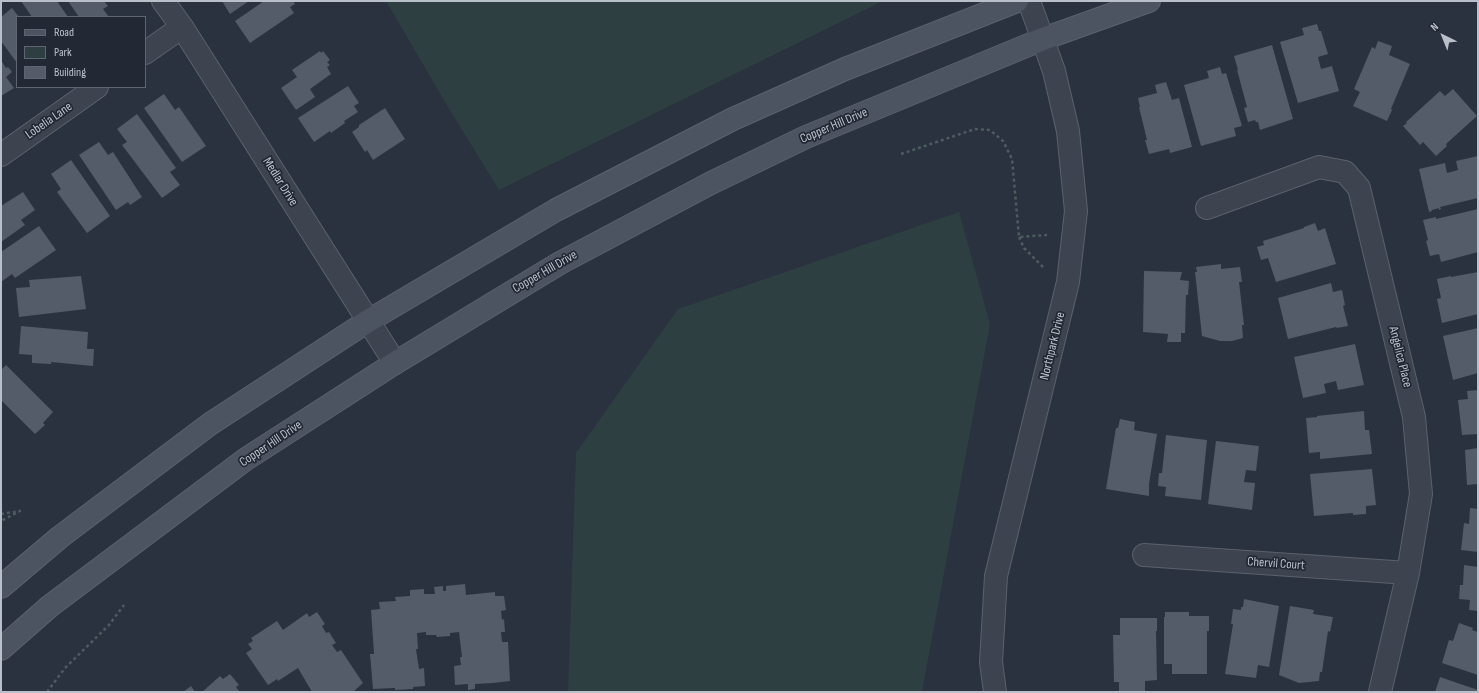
<!DOCTYPE html>
<html>
<head>
<meta charset="utf-8">
<style>
	body { margin:0 }
	#map { position:relative; width:1479px; height:693px; overflow:hidden; background:#2a323f; font-family:"Sofia Sans Condensed",sans-serif }
	canvas { display:block }
	.frame { position:absolute; inset:0; border:2px solid #bac0c9; pointer-events:none }
	.legend { position:absolute; left:16px; top:16px; width:130px; height:72px; box-sizing:border-box; background:#222934; border:1px solid #5f6570; margin:0; padding:5px 7px; list-style:none; font-size:12px; color:#bac0c9 }
	.legend li { display:flex; align-items:center; gap:8px; height:20px }
	.legend b { width:20px; border:1px solid #5f6570 }
	.north { position:absolute; left:1423px; top:16px; width:40px; height:40px; -webkit-text-stroke:3px #222934; paint-order:stroke; rotate:317deg; font-size:11px; font-weight:700; line-height:16px; text-align:center; color:#bac0c9 }
	.north::after { content:''; display:block; margin:auto; width:14px; height:18px; background:#bac0c9; clip-path:polygon(50% 0,100% 100%,50% 72%,0 100%) }
</style>
</head>
<body>
<div id="map">
<canvas width="1479" height="693"></canvas>
<div class="frame"></div>
<ul class="legend">
<li><b style="height:5px;background:#4c5462"></b>Road</li>
<li><b style="height:11px;background:#2d3f41"></b>Park</li>
<li><b style="height:11px;background:#545b69"></b>Building</li>
</ul>
<div class="north">N</div>
</div>
<script>
const g = document.querySelector('canvas').getContext('2d');
g.lineJoin = 'round';
function paint(path, color) {
  g.fillStyle = color;
  g.fill(path, 'evenodd');
}
function poly(rows) {
  const path = new Path2D();
  for (const r of rows) {
    path.moveTo(r[0], r[1]);
    for (let i = 2; i < r.length; i += 2) path.lineTo(r[i], r[i + 1]);
  }
  return path;
}
function strokePath(path, color, width, dash) {
  g.strokeStyle = color;
  g.lineWidth = width;
  g.lineCap = dash ? 'butt' : 'round';
  g.setLineDash(dash || []);
  g.stroke(path);
}
function write(font, color, halo, rows, align = 'center') {
  g.font = font + ' "Sofia Sans Condensed",sans-serif';
  g.lineWidth = 3.5;
  g.setLineDash([]);
  g.textBaseline = 'middle';
  g.strokeStyle = halo;
  g.fillStyle = color;
  for (const [text, x, y, turn = 0] of rows) {
    g.save();
    g.translate(x, y);
    g.rotate((+turn || 0) * Math.PI / 180);
    g.textAlign = isNaN(turn) ? turn : align;
    if (halo) g.strokeText(text, 0, 0);
    g.fillText(text, 0, 0);
    g.restore();
  }
}
paint(poly([
	[386,1,883,1,499,190,448,107],
	[959,212,990,324,922,692,568,692,576,453,678,309]
]), '#2d3f41');
paint(poly([
	[21,1,57,1,68,17,32,17],
	[68,1,104,1,108,6,103,9,109,17,79,17],
	[222,1,249,1,230,14],
	[264,1,293,1,295,4,290,7,294,13,250,43,235,21],
	[12,8,19,17,17,17,17,63,1,41,1,17],
	[1317,24,1319,31,1321,31,1328,54,1318,57,1321,69,1332,66,1339,91,1298,103,1280,42,1304,35,1302,28],
	[1378,41,1392,46,1389,55,1410,64,1391,109,1392,110,1387,121,1353,106,1360,92,1354,89,1372,47,1375,49],
	[1272,45,1293,119,1260,130,1258,122,1256,122,1255,120,1248,122,1244,108,1247,107,1237,70,1238,70,1234,56],
	[320,51,321,53,323,51,330,60,327,62,330,65,327,67,331,74,310,89,315,97,296,110,281,88,297,77,292,70],
	[1,60,6,68,8,67,12,72,6,77,14,88,1,96],
	[1220,67,1222,74,1226,73,1242,126,1234,128,1236,136,1201,146,1184,85,1209,78,1207,71],
	[1166,82,1172,100,1179,98,1192,147,1170,153,1169,149,1149,154,1145,140,1147,140,1139,107,1140,107,1138,98,1157,93,1155,85],
	[348,86,359,103,354,106,358,112,344,121,345,123,331,133,330,131,314,142,298,118],
	[1453,89,1477,116,1446,144,1447,146,1436,156,1423,142,1420,145,1403,126,1407,123,1406,122,1440,91,1445,96],
	[164,94,175,110,179,107,206,146,182,162,144,108],
	[385,108,405,139,373,160,367,150,365,152,352,132,359,127,359,125],
	[137,114,176,168,170,172,180,185,162,198,122,145,127,142,117,129],
	[99,142,108,155,113,152,142,197,130,205,128,202,116,210,79,155],
	[1478,156,1478,198,1440,207,1441,209,1439,210,1439,208,1432,210,1432,211,1429,212,1419,169,1445,163,1447,173,1458,170,1456,161],
	[71,160,110,216,87,233,57,192,61,189,51,174],
	[23,192,35,210,21,220,25,225,1,242,1,206],
	[1478,209,1478,252,1441,262,1439,254,1430,256,1426,241,1428,240,1423,220,1436,217,1436,219],
	[1315,223,1318,231,1325,228,1336,264,1276,282,1268,258,1261,260,1257,247,1264,245,1263,241,1304,228,1304,227],
	[39,226,56,250,15,278,12,274,1,282,1,252],
	[1221,264,1221,269,1240,267,1242,282,1239,282,1244,325,1242,325,1243,338,1232,341,1220,341,1202,336,1195,272,1197,272,1196,267],
	[1144,271,1182,272,1180,280,1189,281,1188,295,1186,295,1185,333,1181,333,1181,342,1167,342,1168,334,1143,332],
	[1478,272,1478,314,1442,323,1437,299,1441,298,1437,279,1451,276,1451,277],
	[81,276,86,309,19,317,16,288,30,287,29,280],
	[1331,283,1333,292,1342,290,1345,305,1343,306,1348,326,1337,328,1336,327,1288,339,1278,298],
	[21,326,88,332,87,349,94,349,93,366,51,362,51,364,32,363,32,355,19,354],
	[1478,328,1478,373,1453,380,1443,336],
	[1355,344,1364,385,1338,390,1336,381,1324,384,1326,393,1303,398,1294,357],
	[6,365,53,412,43,423,45,425,35,434,1,400,1,370],
	[1478,390,1478,434,1462,435,1458,400,1468,399,1467,391],
	[1364,411,1365,430,1369,430,1372,454,1320,459,1320,452,1309,453,1306,418,1317,417,1317,416],
	[1120,419,1135,422,1134,430,1157,434,1149,484,1149,496,1106,489,1116,428,1118,428],
	[1166,435,1207,440,1201,500,1165,496,1166,487,1158,486,1159,473,1162,473],
	[1216,441,1259,446,1256,471,1246,470,1244,482,1255,483,1252,510,1208,504],
	[1478,448,1478,484,1467,485,1465,450],
	[1372,469,1376,505,1366,506,1366,514,1353,515,1353,513,1314,516,1310,474],
	[1470,508,1478,509,1478,552,1461,550,1464,523,1469,524],
	[1464,565,1478,567,1478,611,1469,610,1470,600,1459,599,1460,585,1463,585],
	[465,584,466,595,495,592,495,596,504,596,506,610,501,611,502,620,504,619,505,632,501,632,502,642,508,642,510,681,493,683,475,684,475,689,468,690,468,684,455,685,454,666,461,665,460,657,462,657,459,632,450,633,450,636,437,637,436,635,426,635,426,632,417,633,418,649,416,649,419,669,424,668,425,686,413,687,413,689,395,690,395,688,373,689,370,654,374,654,371,610,380,609,379,602,396,601,395,597,410,596,410,590,424,589,424,594,435,594,434,587,443,586,443,591,446,591,446,586],
	[1244,599,1279,606,1269,667,1258,665,1256,678,1225,674,1233,624,1231,624,1233,609,1241,610,1241,607,1243,607],
	[1290,606,1314,610,1313,614,1333,617,1330,632,1328,631,1322,672,1320,672,1319,681,1299,683,1279,675],
	[317,612,325,624,322,626,326,633,329,632,336,643,332,645,337,652,341,650,363,683,353,692,312,692,298,668,278,681,277,679,268,685,246,653,252,649,248,644,253,641,251,638,277,621,283,630,307,613,309,617],
	[1165,612,1189,612,1189,616,1209,616,1209,631,1207,631,1207,674,1172,674,1172,664,1164,664,1164,617,1165,617],
	[1120,618,1157,618,1157,631,1156,631,1157,680,1145,681,1145,692,1119,692,1119,682,1114,682,1113,635,1120,635],
	[1459,623,1473,628,1472,630,1478,632,1478,675,1442,663,1449,640,1453,641],
	[230,674,239,685,236,687,240,692,202,692,220,676,223,679],
	[1440,677,1478,690,1478,692,1435,692],
	[191,686,195,692,183,692]
]), '#545b69');
const street = poly([
	[163,1,182,27,395,363],
	[145,53,182,27],
	[1,155,97,87],
	[1207,208,1319,167,1345,172,1359,188,1414,417,1421,494,1408,573,1380,692],
	[1144,555,1408,573],
	[995,692,991,662,996,576,1068,282,1076,211,1068,131,1054,71,1029,1]
]);
const secondary = poly([
	[1,587,60,537,210,424,368,321,556,210,733,119,845,69,1017,1],
	[1,649,50,606,246,459,395,363,560,263,711,183,806,137,1043,39,1149,1]
]);
strokePath(street, '#5b626c', 24);
strokePath(secondary, '#5b626c', 24);
strokePath(poly([
	[901,154,975,129,990,130,1003,141,1012,159,1019,237,1047,235],
	[1019,237,1024,248,1044,268],
	[1,514,20,511,1,521],
	[47,692,65,668,109,625,124,605]
]), '#4c5c5f', 2.5, [3, 3]);
strokePath(street, '#3e444f', 22);
strokePath(secondary, '#4c5462', 22);
write('13px', '#bac0c9', '#222934', [
	["Lobelia Lane",49,121,-35],
	["Copper Hill Drive",834,126,-23],
	["Medlar Drive",280,182,58],
	["Copper Hill Drive",545,272,-30],
	["Northpark Drive",1053,346,-76],
	["Angelica Place",1400,357,76],
	["Copper Hill Drive",271,444,-34],
	["Chervil Court",1276,564,4]
]);
</script>
</body>
</html>
